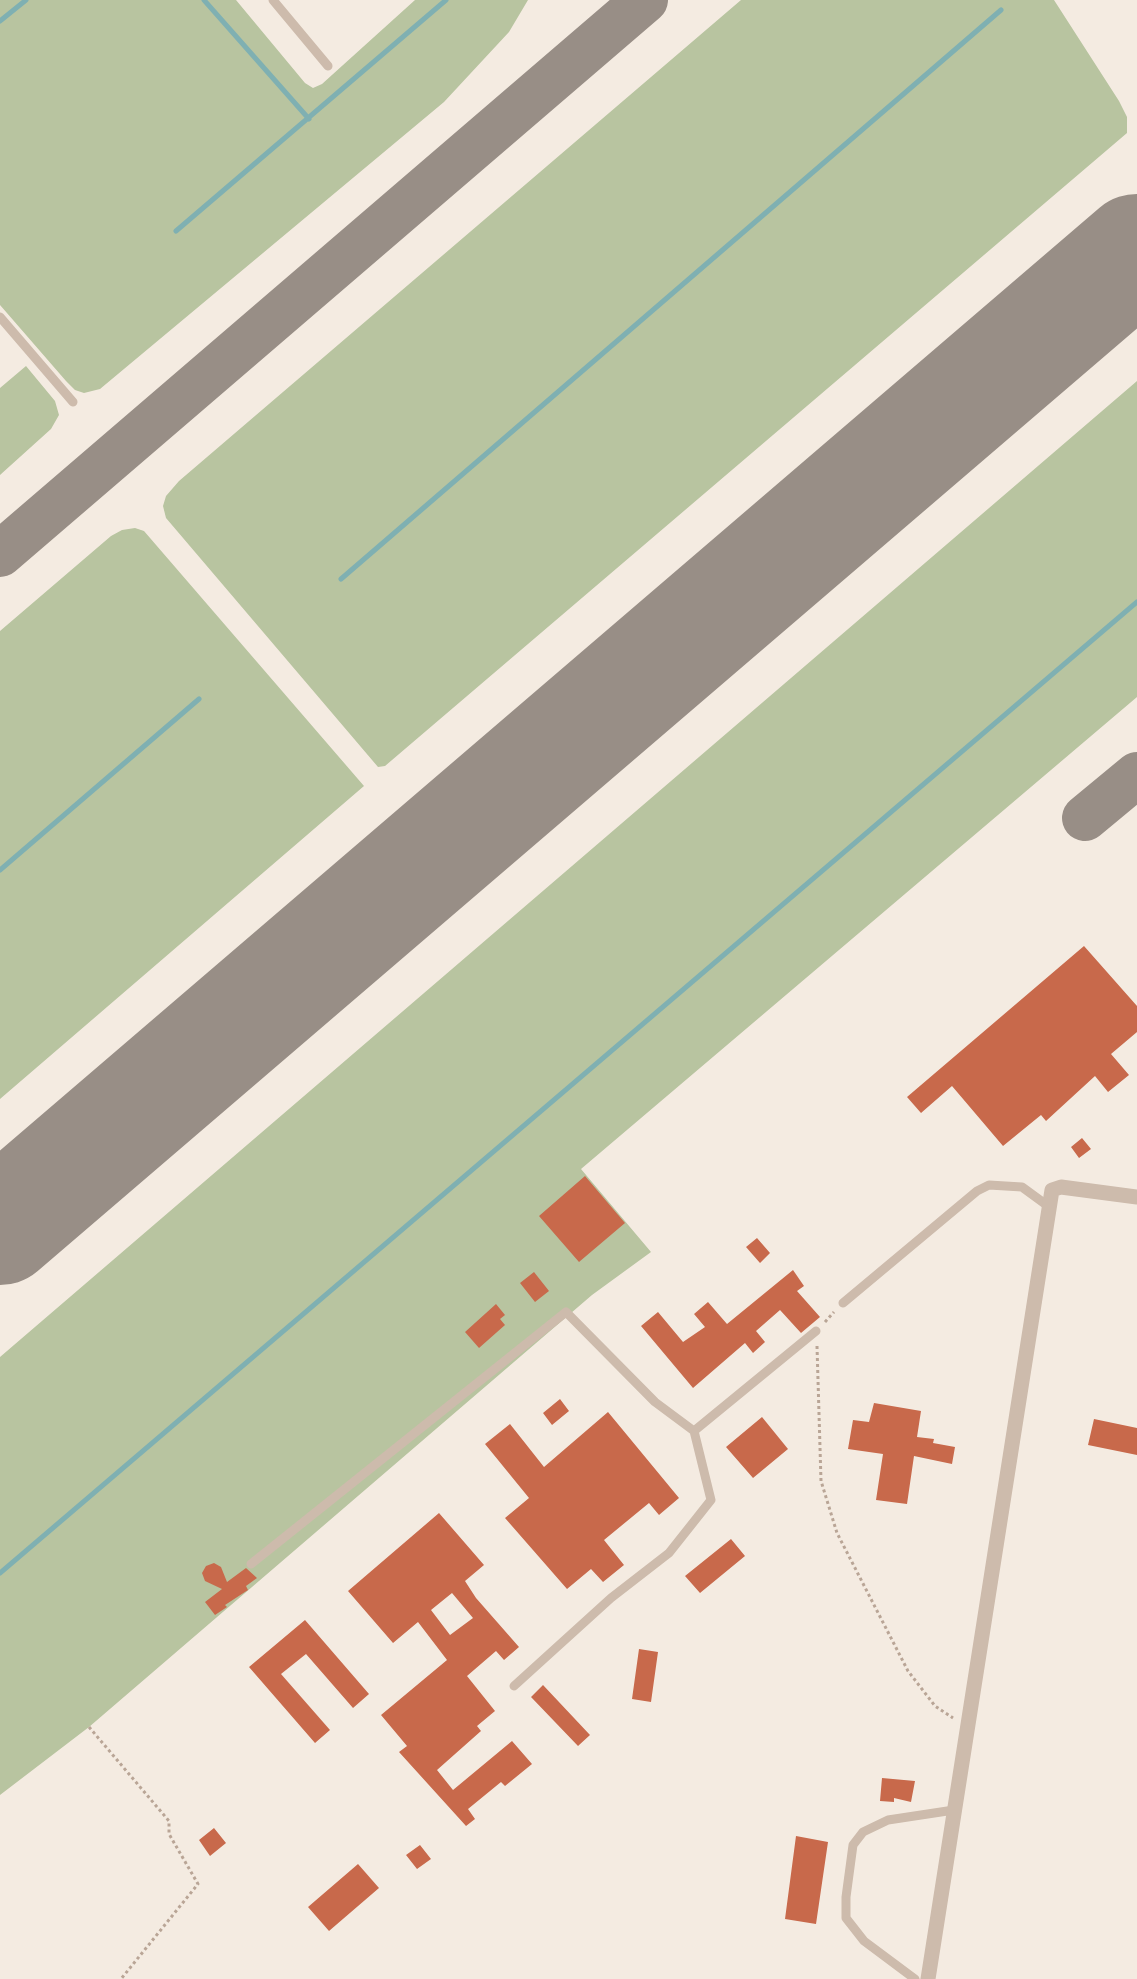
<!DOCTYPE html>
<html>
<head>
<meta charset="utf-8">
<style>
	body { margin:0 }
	canvas { display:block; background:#f4ebe1 }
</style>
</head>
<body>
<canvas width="1137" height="1979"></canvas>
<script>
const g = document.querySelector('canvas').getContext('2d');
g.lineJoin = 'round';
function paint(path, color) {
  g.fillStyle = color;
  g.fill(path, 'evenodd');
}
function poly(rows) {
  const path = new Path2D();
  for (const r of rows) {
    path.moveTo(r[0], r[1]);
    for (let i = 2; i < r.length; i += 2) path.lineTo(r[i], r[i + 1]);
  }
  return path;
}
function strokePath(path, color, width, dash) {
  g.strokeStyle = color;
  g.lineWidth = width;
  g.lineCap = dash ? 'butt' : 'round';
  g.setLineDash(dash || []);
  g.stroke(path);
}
paint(poly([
	[0,0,236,0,305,83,313,88,322,84,415,0,528,0,509,32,444,102,100,389,84,393,75,390,66,381,0,305],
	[741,0,1054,0,1119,101,1127,117,1127,133,385,766,378,767,166,518,163,506,166,496,179,481],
	[26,366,55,401,59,415,51,429,0,475,0,388],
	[1137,381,1137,697,581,1169,651,1252,592,1295,89,1727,0,1795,0,1357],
	[135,528,144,531,364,786,0,1099,0,631,111,536,122,530]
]), '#b8c4a0');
strokePath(poly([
	[204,0,309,119],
	[0,21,26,0],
	[176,231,446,0],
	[341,579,1001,10],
	[0,870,199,699],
	[0,1573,1137,602]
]), '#7fb0b2', 5);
strokePath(poly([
	[0,554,645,0],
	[1085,818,1137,775]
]), '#988e86', 46);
strokePath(poly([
	[0,1227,1137,252]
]), '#988e86', 116);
paint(poly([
	[1084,946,1137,1006,1137,1032,1111,1054,1129,1075,1108,1092,1095,1076,1046,1121,1041,1115,1003,1146,952,1086,921,1113,907,1097],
	[1082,1138,1091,1149,1079,1158,1071,1147],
	[585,1176,625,1223,579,1262,539,1216],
	[757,1238,770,1253,760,1263,746,1247],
	[793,1270,804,1286,797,1291,820,1317,801,1333,780,1310,756,1331,765,1342,753,1353,745,1343,693,1388,641,1326,658,1312,683,1342,705,1327,694,1314,708,1302,727,1324],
	[534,1272,549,1291,535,1302,520,1283],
	[496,1304,505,1315,500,1319,505,1325,479,1348,465,1332],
	[560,1399,569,1411,552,1425,543,1413],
	[874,1403,921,1411,917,1437,934,1439,933,1443,955,1447,952,1464,914,1456,907,1504,876,1500,883,1454,848,1449,853,1420,869,1422],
	[608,1412,679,1498,659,1515,649,1503,604,1540,624,1565,603,1582,591,1569,567,1589,505,1518,529,1498,485,1444,510,1424,544,1467],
	[762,1417,788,1449,753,1478,726,1447],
	[1094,1419,1137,1428,1137,1455,1088,1445],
	[439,1513,484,1565,465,1581,476,1598,519,1647,504,1660,496,1651,467,1676,495,1711,477,1726,481,1731,437,1770,453,1790,512,1741,532,1764,505,1786,501,1782,468,1809,475,1819,466,1826,399,1752,407,1746,381,1715,447,1660,418,1622,393,1643,348,1591],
	[452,1593,473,1618,450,1635,431,1610],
	[731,1539,745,1556,700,1593,685,1576],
	[214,1563,221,1567,227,1582,246,1568,257,1578,246,1586,248,1590,225,1605,227,1607,215,1615,205,1602,222,1589,205,1581,202,1573,206,1566],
	[305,1620,369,1694,353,1708,306,1654,281,1674,330,1730,315,1743,249,1667],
	[639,1649,658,1652,651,1702,632,1699],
	[543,1685,590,1735,578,1746,531,1697],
	[882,1778,915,1781,911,1802,894,1798,894,1802,880,1801],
	[214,1828,226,1843,210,1856,199,1840],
	[796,1836,828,1842,816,1924,785,1919],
	[420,1845,431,1859,417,1869,406,1855],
	[358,1864,379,1888,329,1931,308,1907]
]), '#c8694b');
strokePath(poly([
	[825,1322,834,1312],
	[817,1346,821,1481,837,1533,908,1671,935,1706,953,1718],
	[89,1727,169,1821,169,1834,198,1884,121,1979]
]), '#b9a596', 3, [3, 3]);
strokePath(poly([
	[273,0,328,66],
	[0,317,73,402],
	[843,1303,977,1191,989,1185,1022,1187,1048,1206],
	[251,1564,566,1312,655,1402,694,1431],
	[514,1686,611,1598,669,1553,711,1500,694,1431,816,1331],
	[915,1979,864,1941,846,1918,846,1897,853,1845,863,1832,888,1820,954,1810]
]), '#cdbbac', 9);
strokePath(poly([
	[928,1979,1052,1190,1061,1187,1137,1197]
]), '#cdbbac', 15);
</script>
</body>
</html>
